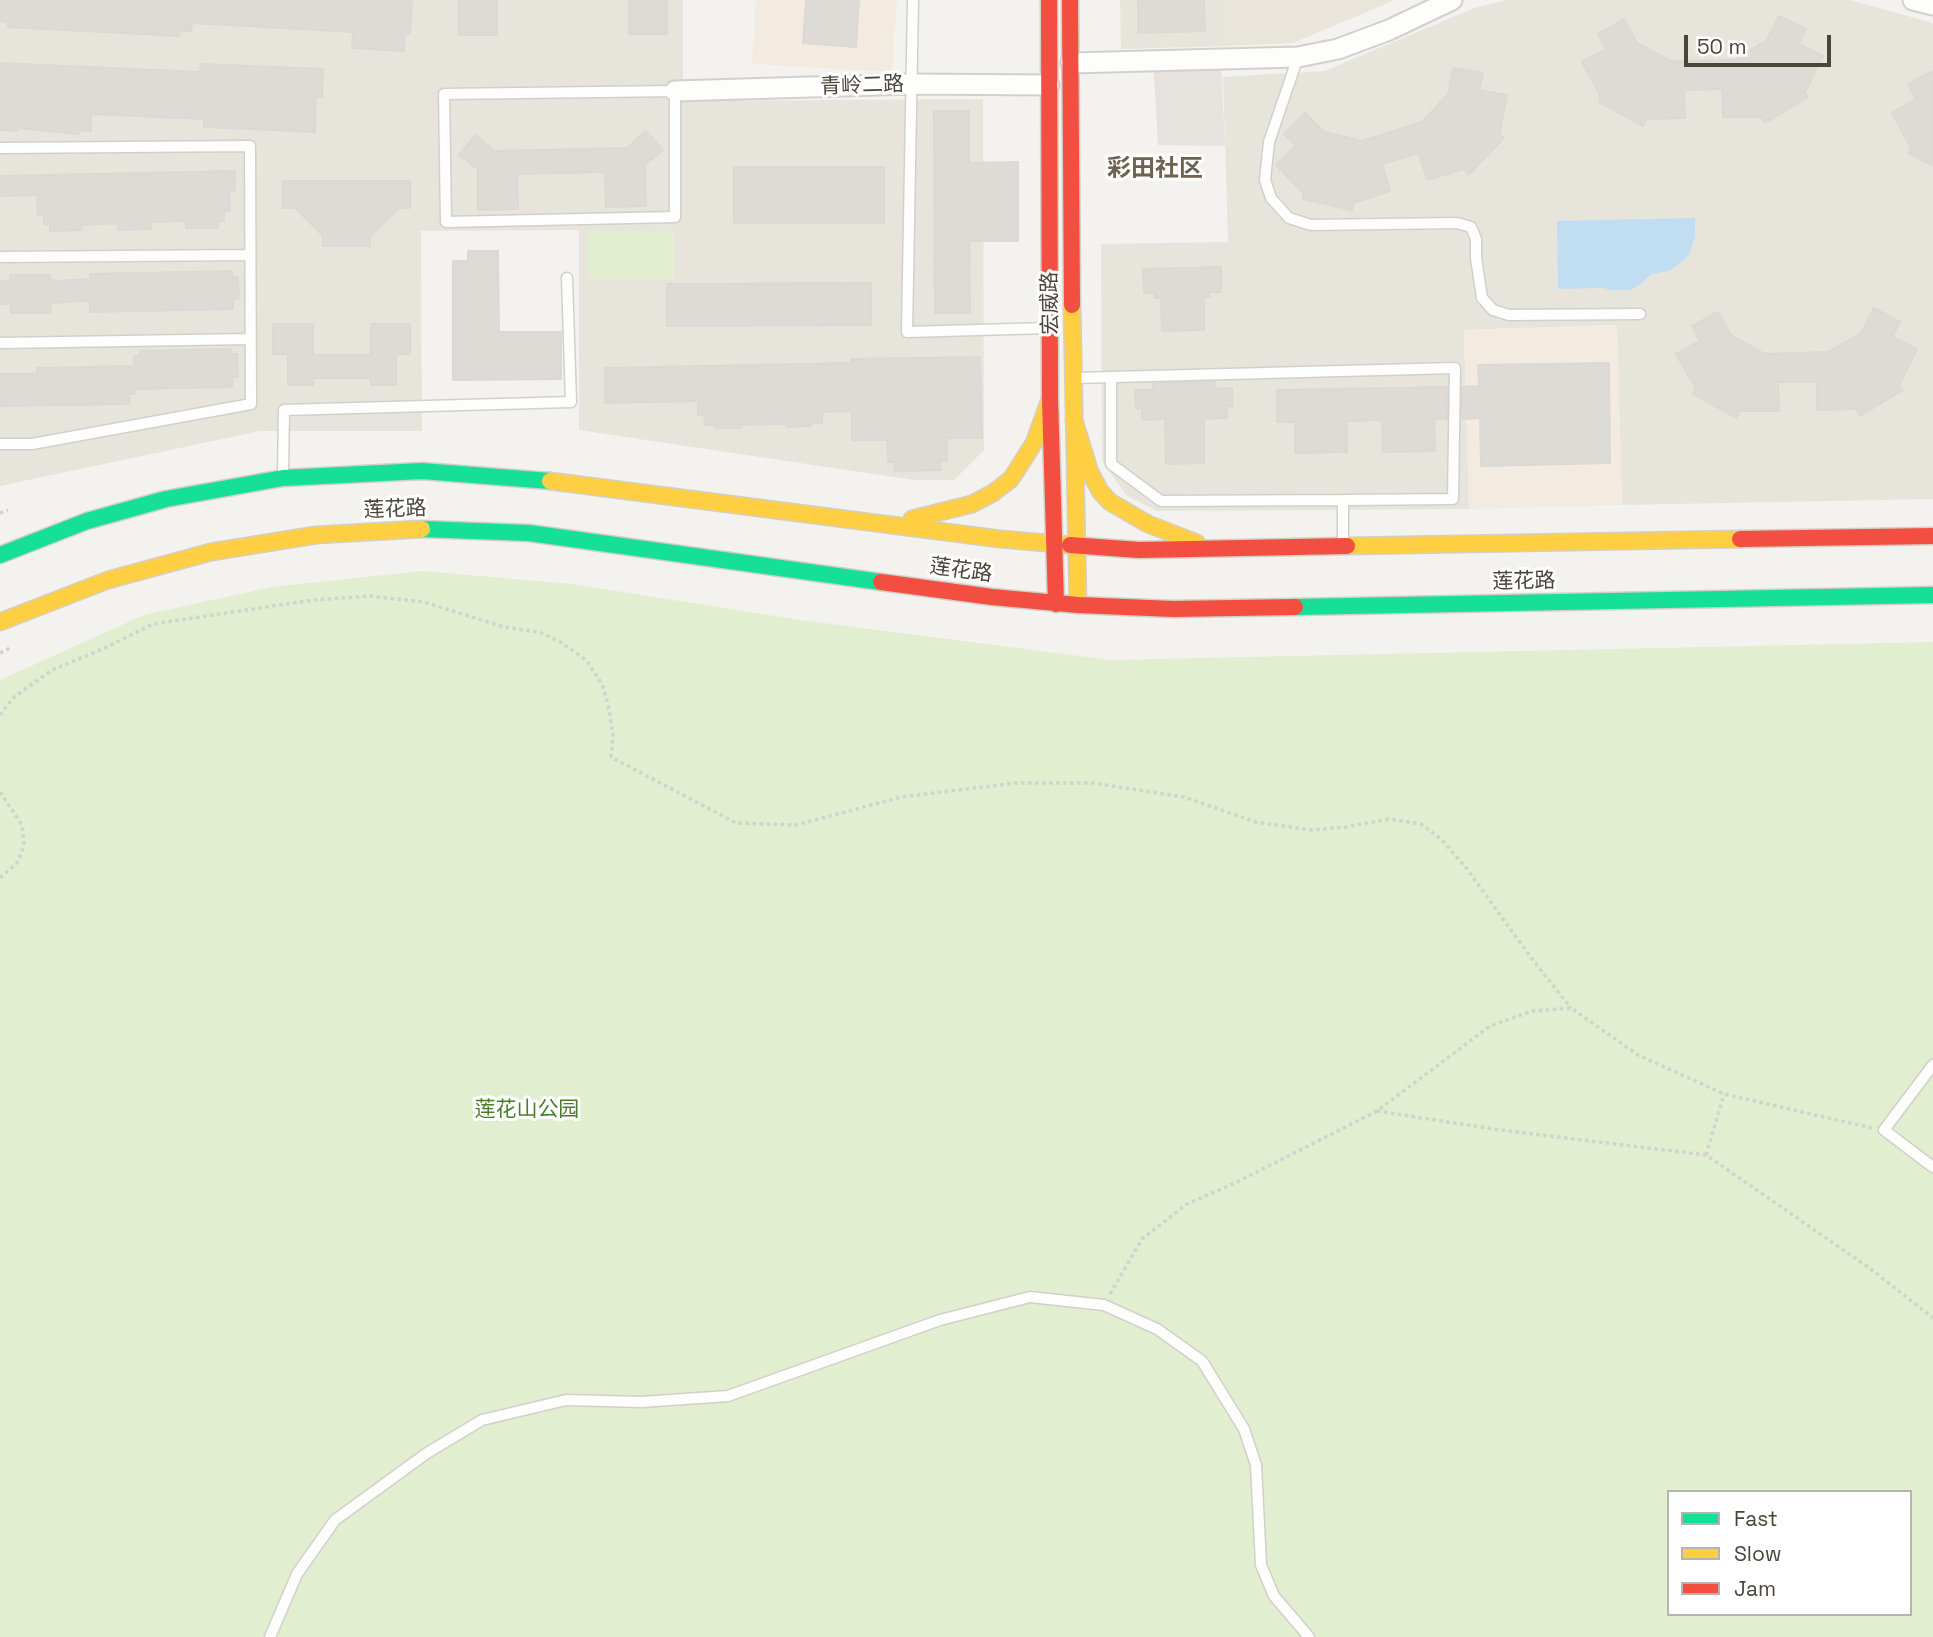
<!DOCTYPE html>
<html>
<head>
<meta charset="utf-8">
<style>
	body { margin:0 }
	#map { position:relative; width:1933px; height:1637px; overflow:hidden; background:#f4f2ee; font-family:"Space Grotesk",sans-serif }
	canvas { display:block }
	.legend { position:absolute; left:1667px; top:1490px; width:245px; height:126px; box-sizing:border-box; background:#fff; border:2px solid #b7b4b0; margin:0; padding:9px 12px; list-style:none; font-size:21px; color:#4b4439 }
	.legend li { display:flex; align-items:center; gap:14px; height:35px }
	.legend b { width:35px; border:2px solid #b7b4b0 }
	.scale { position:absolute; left:1684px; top:35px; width:147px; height:32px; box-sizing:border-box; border:4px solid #4b4439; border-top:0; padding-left:9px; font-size:21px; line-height:24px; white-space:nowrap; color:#4b4439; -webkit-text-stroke:5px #fff; paint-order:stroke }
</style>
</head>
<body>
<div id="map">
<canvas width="1933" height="1637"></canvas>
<ul class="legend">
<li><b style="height:9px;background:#16e098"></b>Fast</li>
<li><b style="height:9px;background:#ffcf43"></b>Slow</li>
<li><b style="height:9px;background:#f24e42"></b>Jam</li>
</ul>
<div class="scale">50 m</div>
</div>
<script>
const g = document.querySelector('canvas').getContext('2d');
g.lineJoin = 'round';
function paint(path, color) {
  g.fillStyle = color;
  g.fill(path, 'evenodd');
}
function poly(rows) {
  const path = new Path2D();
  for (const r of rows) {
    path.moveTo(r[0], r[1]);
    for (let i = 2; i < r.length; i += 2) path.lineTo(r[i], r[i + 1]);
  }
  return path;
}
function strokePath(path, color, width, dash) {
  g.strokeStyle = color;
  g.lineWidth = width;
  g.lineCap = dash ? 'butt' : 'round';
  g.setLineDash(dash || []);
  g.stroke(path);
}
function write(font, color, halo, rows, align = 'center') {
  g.font = font + ' "Space Grotesk","Noto Sans SC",sans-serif';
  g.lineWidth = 6;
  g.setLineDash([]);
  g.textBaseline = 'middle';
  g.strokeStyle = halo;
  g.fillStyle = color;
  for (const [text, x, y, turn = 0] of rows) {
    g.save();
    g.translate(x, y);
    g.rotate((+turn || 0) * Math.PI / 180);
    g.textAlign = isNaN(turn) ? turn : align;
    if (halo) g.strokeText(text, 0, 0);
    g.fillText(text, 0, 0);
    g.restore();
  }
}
paint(poly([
	[0,0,683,0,683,101,983,99,984,450,954,480,913,480,579,430,579,230,421,231,422,431,260,431,0,486],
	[1120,0,1225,0,1227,46,1121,49],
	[1507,0,1850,0,1933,23,1933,499,1622,505,1617,325,1464,330,1469,509,1157,511,1126,495,1102,461,1101,244,1228,242,1223,77,1324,71,1477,7]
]), '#e7e4dc');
paint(poly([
	[756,0,897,0,892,72,752,64],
	[1617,325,1622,505,1469,509,1464,330]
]), '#f3ebdf');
paint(poly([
	[1225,0,1395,0,1293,43,1227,46]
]), '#eae5da');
paint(poly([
	[588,231,674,231,674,279,588,279],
	[422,571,572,584,800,620,1110,660,1933,642,1933,1637,0,1637,0,680,144,615,271,587],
	[1669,1492,1910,1492,1910,1614,1669,1614]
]), '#e1eecf');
paint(poly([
	[1221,60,1225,146,1158,145,1153,61]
]), '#e6e3df');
paint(poly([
	[1695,218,1695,236,1690,253,1684,260,1669,271,1651,274,1638,286,1630,290,1612,290,1603,288,1558,289,1557,221]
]), '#c0ddf1');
const building = poly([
	[0,0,412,0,410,34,405,33,404,51,352,48,353,32,192,23,191,31,180,31,179,36,8,27,8,22,0,21,0,0],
	[459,0,497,0,497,35,459,35,459,0],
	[629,0,667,0,667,34,629,34,629,0],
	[806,0,859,0,856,47,803,43,806,0],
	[1138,0,1204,0,1205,31,1138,33,1138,0],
	[1779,16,1806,29,1798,44,1823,56,1805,92,1808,97,1765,123,1762,117,1723,117,1722,89,1684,90,1685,118,1646,119,1643,126,1599,102,1601,97,1582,62,1606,49,1598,34,1624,19,1637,43,1671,61,1734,60,1767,40,1779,16],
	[0,63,200,72,201,64,323,69,322,97,316,96,315,132,204,127,204,119,91,114,91,131,79,130,79,134,17,128,17,131,0,130,0,63],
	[1453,68,1483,73,1479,90,1507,95,1499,134,1504,138,1469,174,1464,169,1427,180,1419,153,1382,164,1390,191,1353,203,1352,210,1303,199,1304,194,1276,165,1296,146,1284,134,1305,113,1324,132,1362,141,1422,122,1448,94,1453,68],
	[1933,71,1933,166,1909,153,1911,148,1892,113,1916,99,1908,84,1933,71],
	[934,111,969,111,969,163,1018,162,1018,241,969,241,970,313,935,313,934,111],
	[646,131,663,150,645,165,646,206,606,207,605,172,517,174,518,209,478,210,478,169,459,155,475,135,495,151,627,148,646,131],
	[734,167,884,167,884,223,734,223,734,167],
	[235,171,235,190,229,191,230,211,224,211,224,221,218,221,218,228,186,228,186,221,150,222,151,229,118,230,118,223,82,225,82,230,50,231,50,224,44,224,44,215,38,215,37,195,0,196,0,176,235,171],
	[283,181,410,181,410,208,399,208,370,236,370,246,323,246,323,236,295,208,283,208,283,181],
	[468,251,498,251,499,332,561,332,561,379,453,380,453,261,468,261,468,251],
	[1221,267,1221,292,1209,292,1210,297,1204,297,1204,330,1162,331,1161,298,1155,298,1155,293,1144,293,1143,269,1221,267],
	[232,271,232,277,238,277,239,299,233,299,233,309,90,312,90,302,84,301,50,303,51,313,11,313,11,304,0,304,0,281,10,281,10,275,50,275,50,280,56,281,90,279,90,274,232,271],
	[871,283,871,325,667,326,667,284,871,283],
	[1874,308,1900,322,1892,337,1917,349,1899,385,1903,390,1860,416,1856,409,1817,410,1817,382,1778,382,1779,411,1740,411,1737,418,1693,394,1696,389,1676,354,1700,341,1692,326,1718,312,1731,335,1765,354,1828,352,1861,333,1874,308],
	[273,324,313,324,313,355,371,355,371,324,410,324,410,354,396,354,396,385,371,385,371,378,313,378,313,385,288,385,288,354,273,354,273,324],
	[231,349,231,354,237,354,238,377,232,377,232,387,135,389,135,394,129,394,129,404,0,406,0,374,37,374,37,368,134,366,134,356,140,356,140,351,231,349],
	[980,357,982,438,947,438,947,461,940,461,941,470,895,471,894,462,888,462,887,440,852,440,852,411,822,412,822,423,811,423,811,426,787,427,787,424,775,424,740,425,740,428,716,428,716,425,705,425,704,415,698,415,698,401,605,403,605,368,851,363,851,359,980,357],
	[1609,363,1610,463,1481,466,1480,418,1462,419,1462,387,1479,386,1478,365,1609,363],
	[1215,382,1215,389,1232,388,1233,406,1227,406,1227,418,1204,419,1204,463,1166,464,1165,419,1142,420,1142,408,1136,408,1135,390,1153,390,1153,383,1215,382],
	[1447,387,1447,419,1434,419,1435,451,1383,452,1382,420,1347,421,1347,452,1295,453,1295,422,1277,422,1277,390,1447,387]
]);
paint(building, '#dedbd6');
strokePath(building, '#dcd9d4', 2);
const lane = poly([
	[913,0,907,332,1047,328],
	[1298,57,1269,142,1265,180,1271,198,1289,218,1311,225,1457,223,1471,227,1476,239,1476,258,1482,298,1493,310,1509,315,1640,314],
	[675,91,675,217,446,222,444,94,675,91],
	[0,148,250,146,251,404,32,444,0,444],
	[0,257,250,255],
	[0,343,249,339],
	[1111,377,1111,464,1161,501,1343,500],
	[1075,378,1455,368,1453,499,1343,500,1343,543],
	[283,474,284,410,571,402,567,278],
	[1933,1065,1884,1130,1933,1167],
	[270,1637,297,1574,335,1520,427,1453,482,1420,566,1400,641,1402,728,1396,940,1320,1030,1297,1104,1305,1157,1329,1202,1361,1244,1429,1256,1465,1261,1565,1274,1596,1309,1637]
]);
const street = poly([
	[1913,0,1933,5],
	[1071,63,1298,57,1338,49,1389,30,1452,0],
	[675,91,911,84,1049,85]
]);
const fast = poly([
	[422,529,529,533,881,582],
	[0,555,87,521,166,499,283,478,422,471,550,481],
	[1295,607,1933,595]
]);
const slow = poly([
	[1072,305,1078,605],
	[1074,420,1090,472,1100,491,1110,502,1148,524,1197,543],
	[550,481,1000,539,1070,545],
	[912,519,972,504,993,493,1011,479,1034,443,1050,399],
	[1347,546,1740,539],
	[0,622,108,580,211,552,316,535,422,529]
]);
const jam = poly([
	[1049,0,1050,399,1056,604],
	[1070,0,1072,305],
	[1740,539,1933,536],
	[1070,545,1139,550,1347,546],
	[881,582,992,597,1078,605,1173,609,1295,607]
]);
strokePath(lane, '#d2d0cb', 13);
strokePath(street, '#d2d0cb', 23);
strokePath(fast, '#d3cfc5', 19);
strokePath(slow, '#d3cfc5', 19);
strokePath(jam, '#d3cfc5', 19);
strokePath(poly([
	[0,513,8,510],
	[0,653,12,647],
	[0,715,13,698,52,670,105,648,153,624,313,600,370,596,424,602,504,627,539,632,562,643,587,661,602,684,608,704,613,735,611,757,736,823,796,825,902,797,1015,783,1093,783,1184,797,1256,822,1311,830,1346,827,1389,819,1421,824,1441,839,1467,869,1532,959,1571,1008],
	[0,792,22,825,24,846,17,863,0,878],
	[1377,1111,1500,1130,1706,1155,1868,1267,1933,1318],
	[1706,1155,1724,1094],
	[1110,1294,1142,1239,1187,1204,1237,1182,1377,1111,1490,1026,1532,1011,1571,1008,1638,1055,1724,1094,1872,1128]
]), '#d3d2cc', 3.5, [3.5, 3.5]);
strokePath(lane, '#fdfdfc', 10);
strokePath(street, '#fdfdfc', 19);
strokePath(fast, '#16e098', 16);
strokePath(slow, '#ffcf43', 16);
strokePath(jam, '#f24e42', 16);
write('21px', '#4b4439', '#fff', [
	["青岭二路",862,86,-2],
	["宏威路",1051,303,-91],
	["莲花路",395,510,-2],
	["莲花路",961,571,8],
	["莲花路",1524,582,-1]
]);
write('21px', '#4a7f2a', '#fff', [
	["莲花山公园",527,1110]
]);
write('bold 24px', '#6e6250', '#fff', [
	["彩田社区",1155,169]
]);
</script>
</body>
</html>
